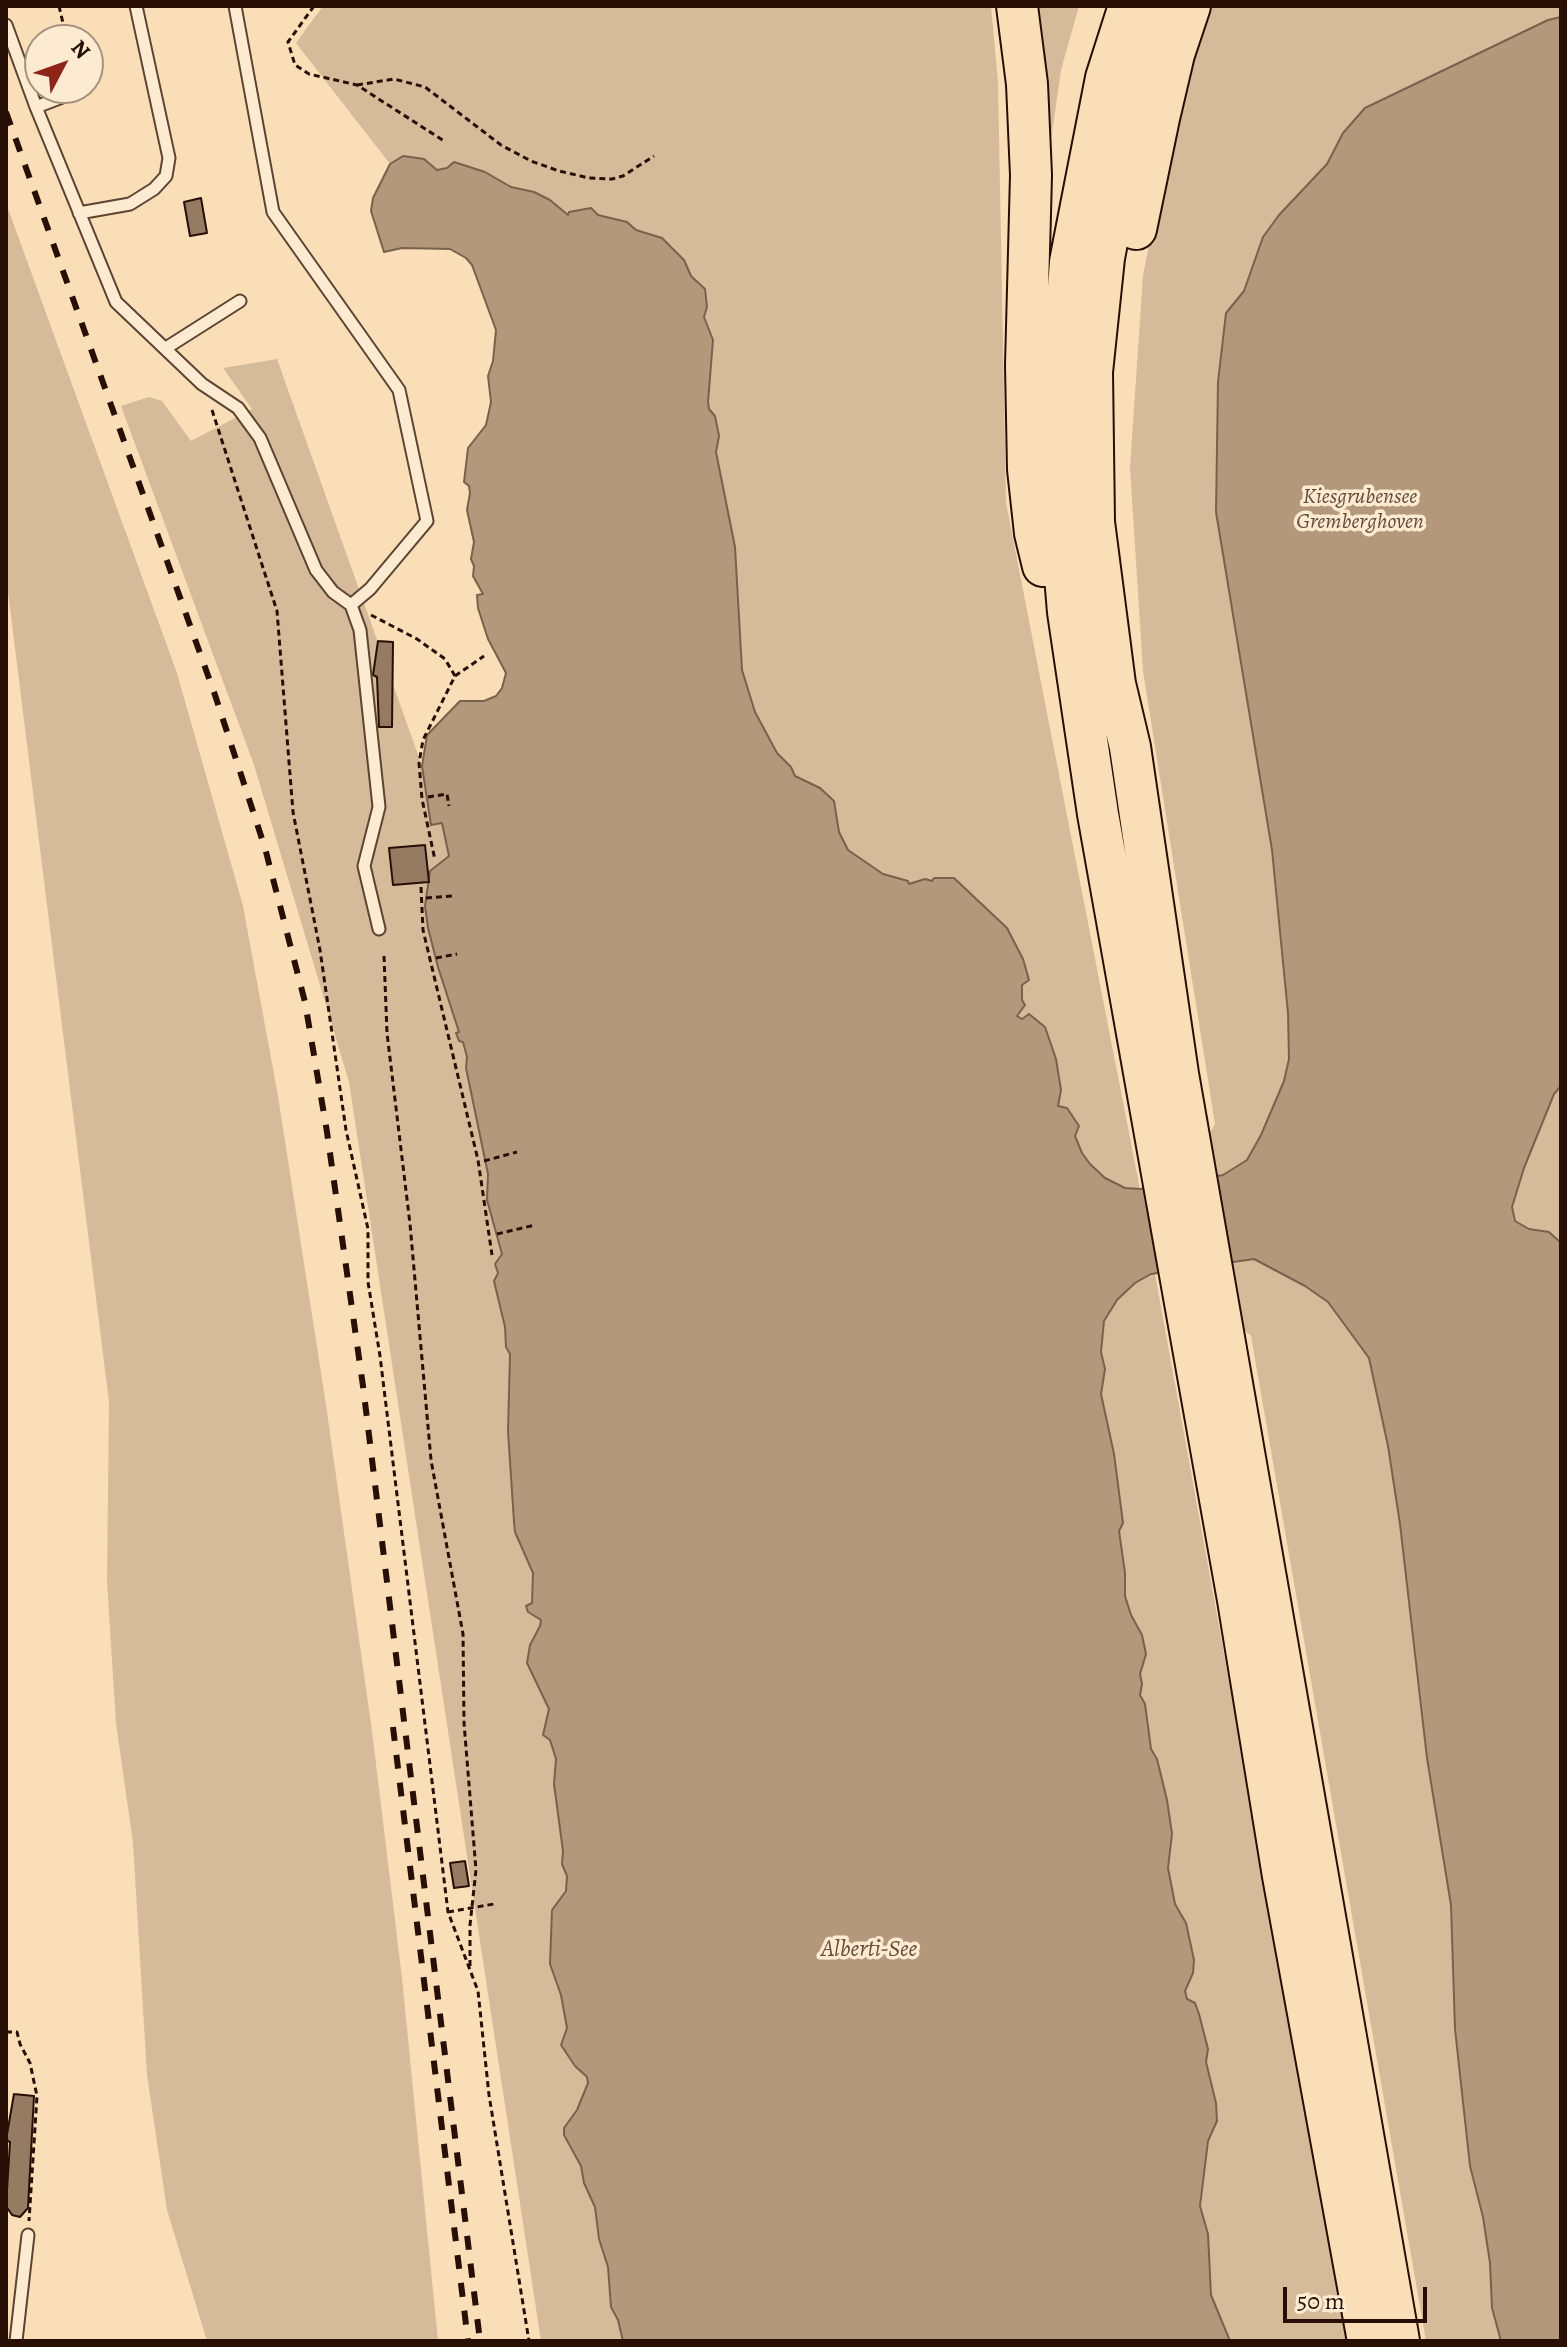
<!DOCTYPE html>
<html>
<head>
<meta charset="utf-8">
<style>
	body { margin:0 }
	#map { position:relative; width:1567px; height:2347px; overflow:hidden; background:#fadeb8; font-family:Alegreya,serif }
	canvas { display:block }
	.frame { position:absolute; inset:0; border:8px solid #280f05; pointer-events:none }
	.north { position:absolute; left:24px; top:24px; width:80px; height:80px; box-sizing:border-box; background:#fcead1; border:2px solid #a7927f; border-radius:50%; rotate:49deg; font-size:22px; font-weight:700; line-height:32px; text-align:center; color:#280f05 }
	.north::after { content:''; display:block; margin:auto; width:28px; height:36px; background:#8f2418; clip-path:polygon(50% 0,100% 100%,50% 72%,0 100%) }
	.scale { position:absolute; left:1283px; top:2287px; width:144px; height:36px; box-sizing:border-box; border:4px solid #280f05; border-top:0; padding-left:10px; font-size:24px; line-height:28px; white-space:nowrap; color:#280f05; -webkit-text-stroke:6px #fcead1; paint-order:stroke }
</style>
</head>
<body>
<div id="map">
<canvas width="1567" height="2347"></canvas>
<div class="frame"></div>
<div class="north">N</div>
<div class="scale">50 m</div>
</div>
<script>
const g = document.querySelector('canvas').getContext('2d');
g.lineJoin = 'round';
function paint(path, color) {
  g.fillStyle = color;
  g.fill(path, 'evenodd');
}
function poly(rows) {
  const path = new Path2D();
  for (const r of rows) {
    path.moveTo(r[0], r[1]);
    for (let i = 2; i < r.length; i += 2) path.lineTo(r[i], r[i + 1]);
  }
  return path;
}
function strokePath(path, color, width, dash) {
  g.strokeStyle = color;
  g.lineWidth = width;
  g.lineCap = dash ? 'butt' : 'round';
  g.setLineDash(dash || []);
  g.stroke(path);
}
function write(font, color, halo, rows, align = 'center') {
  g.font = font + ' Alegreya,serif';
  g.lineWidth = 7;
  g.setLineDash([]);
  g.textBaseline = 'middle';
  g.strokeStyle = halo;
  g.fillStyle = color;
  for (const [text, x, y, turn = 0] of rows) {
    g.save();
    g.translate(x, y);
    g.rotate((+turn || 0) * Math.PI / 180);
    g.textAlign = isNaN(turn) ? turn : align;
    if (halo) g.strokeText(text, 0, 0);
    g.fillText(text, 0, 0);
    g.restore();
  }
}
paint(poly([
	[323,6,991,6,998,82,1006,503,1140,1189,1125,1188,1105,1178,1090,1164,1082,1153,1075,1136,1079,1126,1067,1108,1057,1106,1056,1059,1017,1016,1022,1001,1022,985,1025,983,1023,959,1015,942,988,909,954,878,934,878,933,881,909,884,883,874,848,850,839,832,833,801,820,788,795,776,791,767,777,753,755,712,742,670,735,546,716,452,719,436,715,416,709,409,708,402,713,340,704,317,706,306,702,286,691,276,684,260,671,245,636,230,632,226,603,215,568,216,550,200,534,192,511,187,485,172,454,162,447,168,437,170,424,159,403,156,390,164,296,43],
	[1034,6,1079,6,1061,70,1049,154],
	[1205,6,1561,6,1561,2341,1426,2341,1251,1336,1240,1326,1207,1137,1215,1124,1143,671,1130,468,1143,275,1179,99],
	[6,203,177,673,243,906,278,1096,326,1405,372,1731,402,1978,438,2341,207,2341,167,2210,147,2075,133,1843,116,1723,107,1582,109,1402,6,576],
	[277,359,422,766,432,825,442,823,449,856,430,872,427,887,434,946,459,1032,456,1033,463,1041,467,1057,466,1068,488,1174,487,1200,502,1254,494,1281,505,1327,506,1347,510,1354,508,1431,514,1522,533,1573,532,1603,526,1606,533,1616,541,1619,540,1626,530,1645,530,1671,549,1709,543,1735,550,1740,556,1759,554,1784,563,1851,562,1864,567,1876,566,1891,552,1910,550,1964,561,1995,567,2028,562,2046,575,2066,587,2077,588,2083,577,2110,564,2128,568,2145,581,2166,584,2183,595,2207,608,2267,611,2296,623,2341,541,2341,349,1082,254,765,121,406,149,397,162,401,191,441,252,409,223,368],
	[1150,1274,1155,1274,1349,2341,1230,2341,1211,2295,1208,2234,1200,2206,1208,2141,1217,2121,1216,2103,1185,1991,1186,1923,1175,1904,1168,1868,1171,1841,1157,1759,1151,1749,1145,1704,1140,1695,1142,1684,1140,1674,1146,1654,1142,1635,1131,1615,1125,1596,1125,1573,1119,1531,1123,1523,1114,1454,1101,1394,1105,1369,1101,1352,1104,1321,1117,1300,1135,1283]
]), '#d6bb9a');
const water = poly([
	[1561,17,1561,1086,1554,1094,1524,1168,1512,1207,1515,1221,1529,1229,1549,1232,1561,1243,1561,2341,1501,2341,1492,2308,1490,2263,1483,2217,1470,2166,1455,2029,1451,1905,1427,1758,1400,1524,1388,1446,1369,1358,1328,1302,1305,1286,1254,1259,1151,1274,1135,1283,1117,1300,1104,1321,1101,1352,1105,1369,1101,1394,1114,1454,1123,1523,1119,1531,1125,1573,1125,1596,1131,1615,1142,1635,1146,1654,1140,1674,1142,1684,1140,1695,1145,1704,1151,1749,1157,1759,1167,1800,1172,1834,1168,1868,1175,1904,1186,1923,1194,1960,1193,1973,1185,1991,1187,1999,1195,2003,1199,2014,1208,2049,1206,2062,1216,2103,1217,2121,1208,2141,1200,2206,1208,2234,1211,2295,1230,2341,623,2341,618,2320,611,2307,608,2267,599,2239,595,2207,584,2183,581,2166,564,2135,564,2128,577,2110,588,2083,587,2077,575,2066,561,2045,567,2028,561,1995,550,1964,552,1910,566,1891,567,1876,562,1864,563,1851,554,1784,556,1759,550,1740,543,1735,549,1709,527,1663,530,1645,540,1626,541,1620,528,1612,526,1606,532,1603,533,1573,515,1532,514,1522,508,1431,510,1354,506,1347,505,1327,494,1281,498,1273,495,1264,502,1254,487,1200,488,1174,466,1068,467,1057,463,1042,459,1041,456,1033,459,1032,438,967,428,928,425,906,430,871,449,856,442,823,431,825,422,766,427,735,460,701,484,701,496,696,502,688,506,673,488,639,478,608,477,595,483,594,473,576,474,566,471,559,474,542,467,510,470,493,469,486,464,482,468,448,486,425,491,402,488,376,493,361,496,330,472,265,466,258,450,249,402,248,384,252,371,211,373,198,390,164,403,156,424,159,437,170,447,168,454,162,485,172,511,187,534,192,550,200,568,215,569,212,591,208,598,215,627,222,636,230,662,238,684,260,691,276,705,289,707,307,704,317,713,340,708,402,709,409,715,416,719,436,716,452,735,547,742,670,755,712,777,753,791,767,795,776,820,788,834,801,839,832,848,850,883,874,908,881,909,884,925,879,932,881,934,878,954,878,1007,928,1023,959,1029,980,1022,985,1022,1000,1025,1005,1017,1016,1022,1019,1029,1014,1045,1027,1056,1059,1061,1090,1058,1106,1067,1108,1079,1126,1075,1136,1082,1153,1090,1164,1105,1178,1125,1188,1140,1189,1223,1175,1247,1160,1261,1135,1284,1081,1289,1059,1288,1013,1272,850,1216,512,1218,382,1226,313,1244,291,1263,237,1279,215,1327,164,1343,133,1365,108,1548,20,1561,17]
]);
paint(water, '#b3987b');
strokePath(water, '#7b614c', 2);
const building = poly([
	[201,198,207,233,190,236,184,202,201,198],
	[378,641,393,642,392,727,379,727,377,677,373,675,378,641],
	[425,845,429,882,393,885,389,848,425,845],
	[465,1861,469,1886,454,1888,450,1863,465,1861],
	[14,2094,34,2096,28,2208,20,2217,12,2215,6,2206,10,2142,6,2140,14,2094]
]);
paint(building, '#957b62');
strokePath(building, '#280f05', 2);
const service = poly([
	[235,6,273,212,399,390,427,521,370,589,351,605],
	[6,25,36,107,116,302,202,384,238,408,260,438,316,570,333,592,351,605,360,630,379,807,364,866,379,929],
	[36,107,86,88],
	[79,213,130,204,154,189,166,176,169,158,136,6],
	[166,348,240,301],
	[16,2341,28,2235]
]);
const motorway = poly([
	[1017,6,1027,84,1031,175,1026,365,1028,469,1035,533,1043,566],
	[1129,6,1106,78,1070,262,1061,379,1061,528,1068,612,1098,814,1238,1600,1283,1876,1368,2341],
	[1162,6,1137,82,1104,258,1092,372,1094,522,1115,684,1130,747,1178,1074,1399,2341],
	[1136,229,1159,118,1174,54,1190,6]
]);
strokePath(service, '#5c4332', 15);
strokePath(motorway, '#280f05', 44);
strokePath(poly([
	[59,6,67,40],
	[314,6,288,42,295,65,309,74,357,85,444,141],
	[357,85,394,79,425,87,501,145,531,161,559,171,589,178,612,179,623,176,654,156],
	[212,410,277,611,293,812,320,950,346,1130,368,1229,368,1282,380,1356,448,1912,478,1991,489,2095,529,2341],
	[371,615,417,639,445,659,455,676,423,740,419,763,422,799,435,860],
	[455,676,484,656],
	[428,797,447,794,449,806],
	[421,887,423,930,478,1160,492,1255],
	[426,898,452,896],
	[384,956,387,1033,410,1224,431,1460,463,1634,464,1723,476,1870,470,1925,470,1966],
	[436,958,457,954],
	[484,1161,517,1152],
	[497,1234,535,1225],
	[448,1912,494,1904],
	[6,2032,17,2032,20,2044,30,2063,37,2096,29,2221]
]), '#280f05', 3, [6, 4]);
strokePath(service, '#fcead1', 11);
strokePath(motorway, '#fadeb8', 40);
strokePath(poly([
	[6,112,215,695,265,848,305,1002,327,1132,363,1386,480,2341],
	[393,1727,468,2341]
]), '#280f05', 6, [14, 14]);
write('italic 22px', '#654b39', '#fcead1', [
	["Kiesgrubensee",1360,498],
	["Gremberghoven",1360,523]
]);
write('italic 24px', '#674d3a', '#fcead1', [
	["Alberti-See",869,1950]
]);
</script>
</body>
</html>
